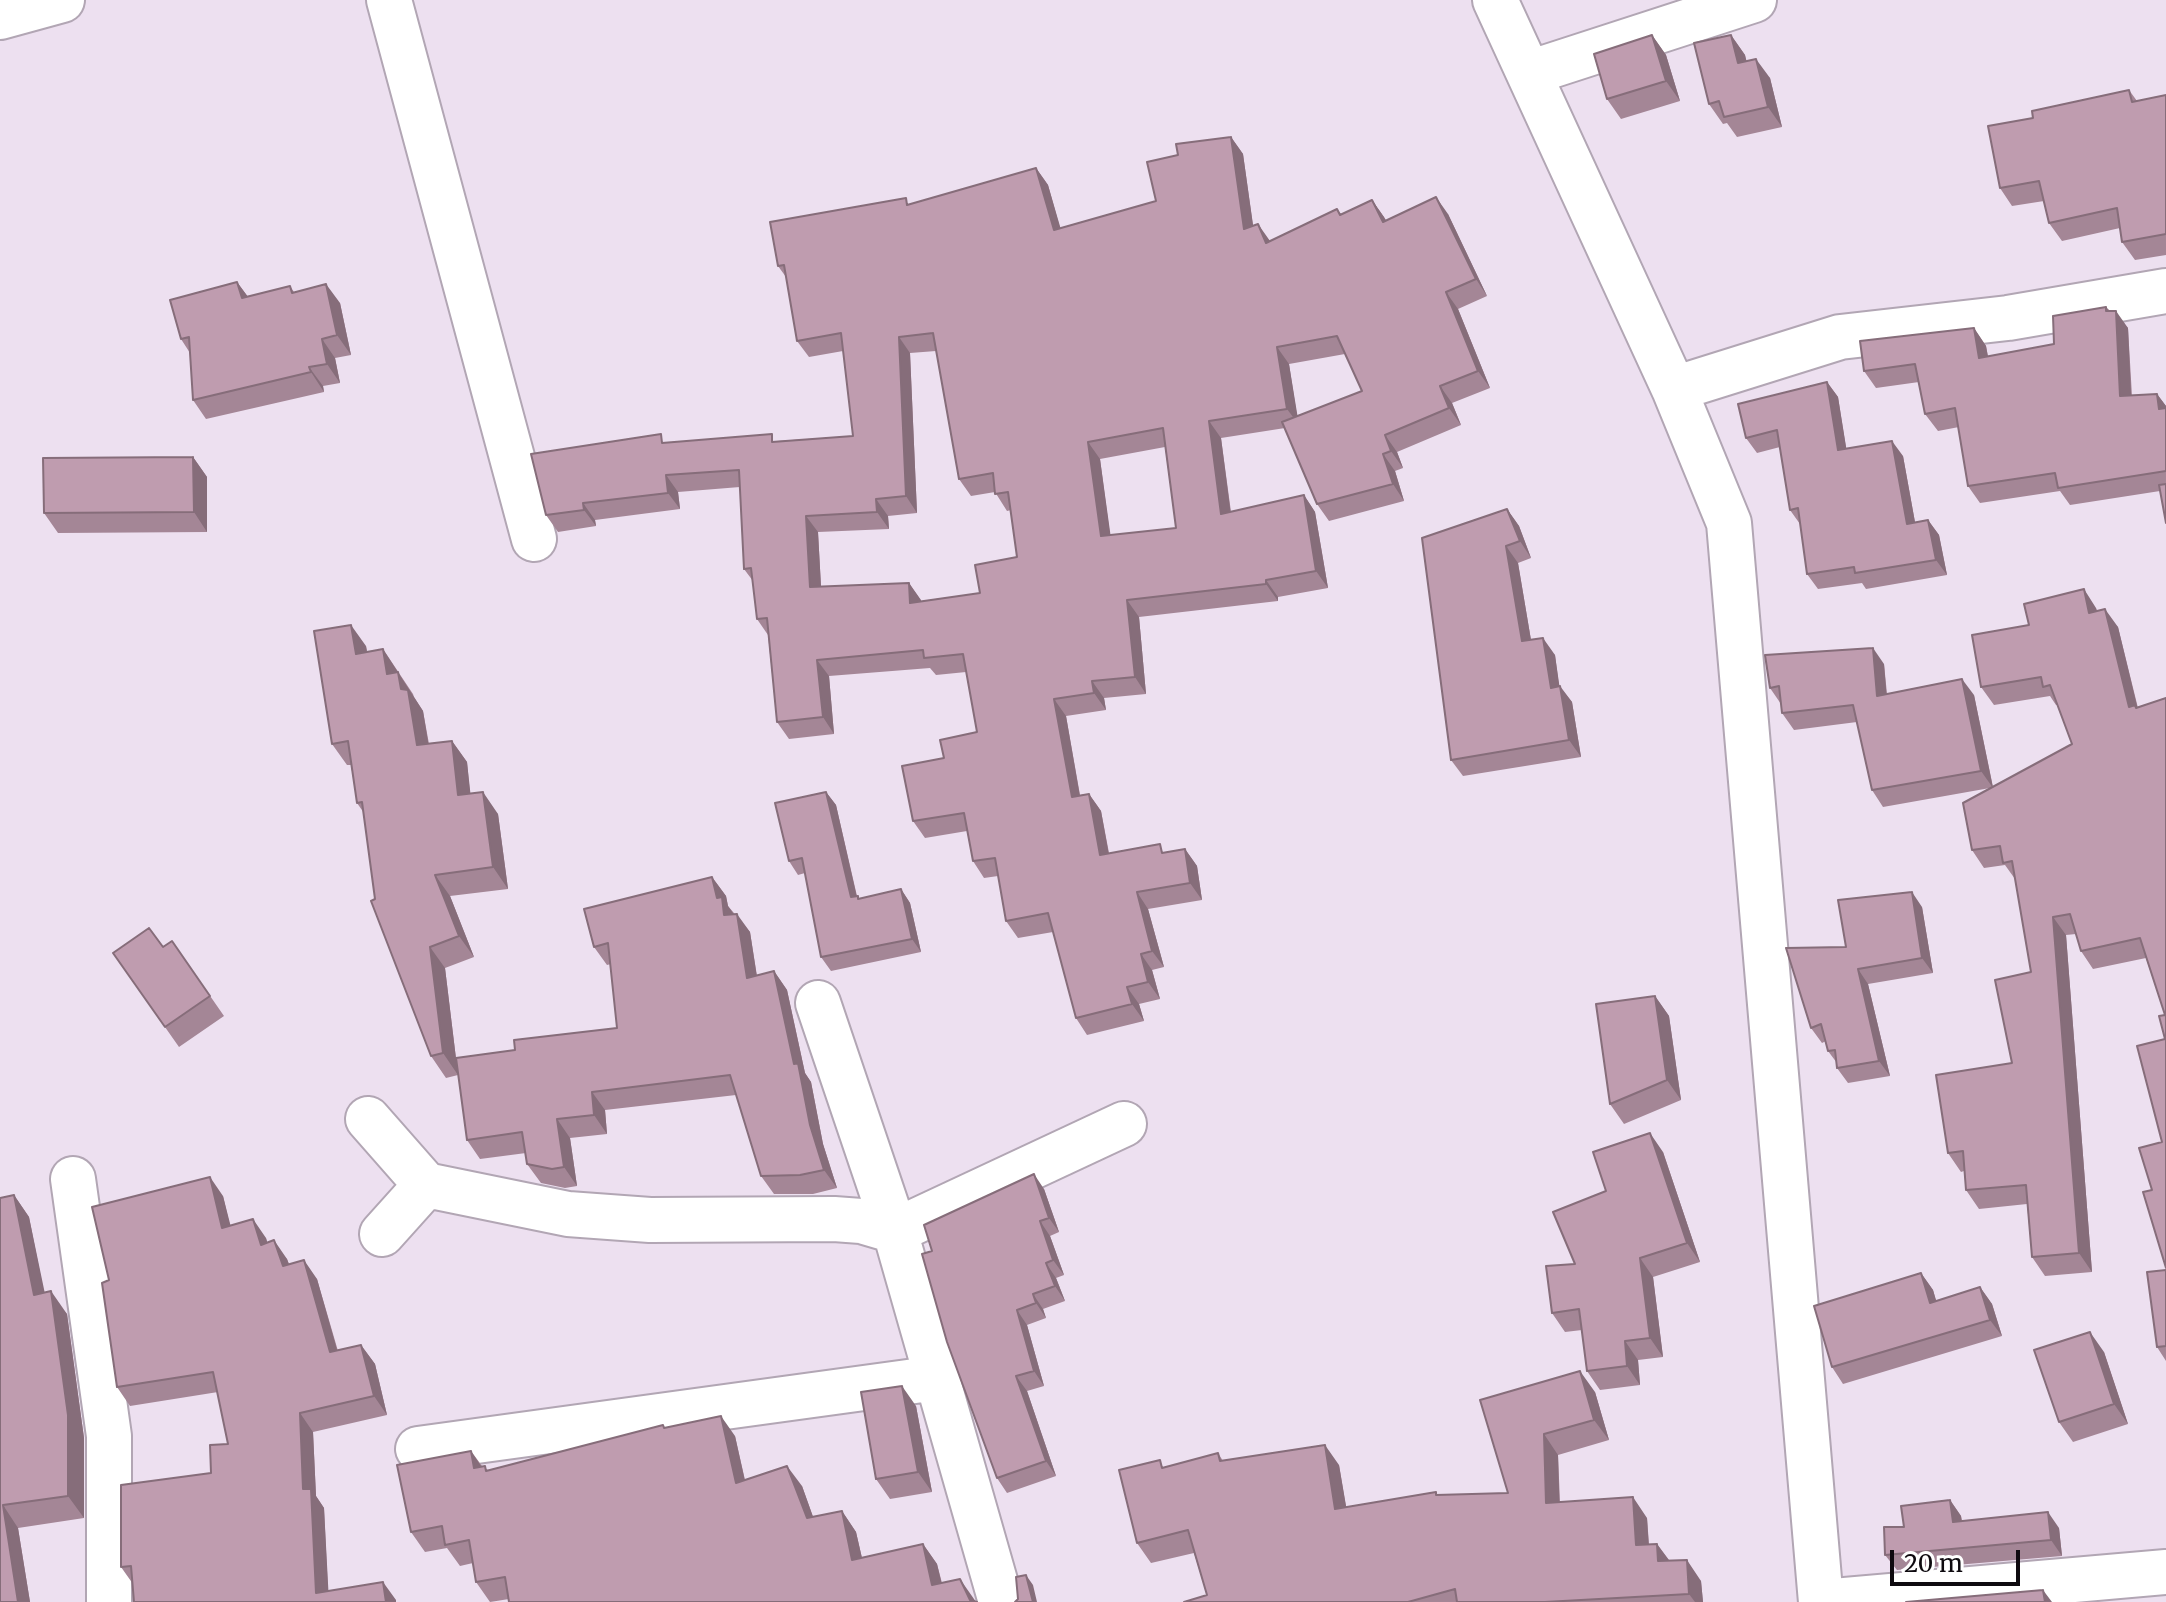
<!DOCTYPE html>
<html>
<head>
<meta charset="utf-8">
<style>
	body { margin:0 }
	#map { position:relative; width:2166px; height:1602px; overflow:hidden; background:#ede0f0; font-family:Merriweather,serif }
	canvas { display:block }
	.scale { position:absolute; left:1890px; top:1550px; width:130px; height:36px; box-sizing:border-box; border:4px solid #0e0a0f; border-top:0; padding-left:10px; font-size:24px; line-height:28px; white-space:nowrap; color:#0e0a0f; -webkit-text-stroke:6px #fff; paint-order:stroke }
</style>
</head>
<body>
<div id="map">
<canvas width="2166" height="1602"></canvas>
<div class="scale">20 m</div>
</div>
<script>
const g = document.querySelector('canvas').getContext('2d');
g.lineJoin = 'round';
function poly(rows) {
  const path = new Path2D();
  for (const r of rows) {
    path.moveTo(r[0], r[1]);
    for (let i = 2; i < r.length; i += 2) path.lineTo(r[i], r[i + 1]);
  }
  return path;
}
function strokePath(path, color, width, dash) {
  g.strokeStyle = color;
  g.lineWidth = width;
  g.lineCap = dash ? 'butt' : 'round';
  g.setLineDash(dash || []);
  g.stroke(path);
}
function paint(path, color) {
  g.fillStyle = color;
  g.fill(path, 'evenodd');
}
const minor = poly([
	[389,0,534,539],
	[1495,0,1674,389,1729,523,1821,1602],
	[0,17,62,0],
	[1529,73,1754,0],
	[1674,389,1840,337,2008,318,2166,291],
	[818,1003,895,1231,1124,1124],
	[368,1119,426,1185,568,1214,650,1220,834,1219,861,1221,895,1231,1001,1602],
	[73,1179,109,1436,109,1602],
	[382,1234,426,1185],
	[418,1449,937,1378],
	[1822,1602,2166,1572]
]);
strokePath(minor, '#b2a6b4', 48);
strokePath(minor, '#fff', 44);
paint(poly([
	[1652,35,1666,55,1680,101,1621,119,1607,99],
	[1731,35,1745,55,1746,61,1770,78,1782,127,1737,137,1727,123,1723,124,1709,104],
	[2129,90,2137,101,2166,95,2166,255,2135,260,2122,242,2120,228,2062,241,2049,223,2044,201,2012,206,2000,188,2033,118],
	[1231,137,1243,154,1253,226,1270,241,1337,209,1341,214,1372,200,1386,220,1448,214,1487,296,1458,309,1490,388,1452,403,1461,425,1397,452,1403,468,1395,471,1404,501,1329,521,1317,504,1285,428,1221,438,1231,512,1304,495,1315,512,1328,588,1278,597,1278,601,1139,617,1146,694,1104,698,1106,710,1066,716,1080,795,1089,794,1101,811,1109,853,1166,852,1185,849,1197,866,1202,900,1148,909,1164,967,1152,970,1160,999,1139,1004,1144,1021,1087,1035,1076,1018,1053,932,1018,938,1006,921,998,876,984,878,973,861,967,831,925,838,913,821,944,758,977,732,966,672,936,675,930,668,829,676,834,734,789,739,777,722,768,635,757,619,753,581,744,569,740,487,678,492,680,509,595,520,596,526,558,532,546,515,667,442,777,441,853,436,843,351,809,357,797,341,786,277,778,266,910,204,1036,168,1048,185,1060,228,1156,201,1178,155],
	[936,351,959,479,971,496,995,492,1007,511,1011,510,1017,557,980,593,921,601,909,583,821,587,818,532,889,529,888,516,917,513,910,353],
	[1345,354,1362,391,1297,416,1289,364],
	[1165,447,1176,528,1110,535,1100,459],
	[237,282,248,297,290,286,294,292,340,303,351,355,335,358,340,383,323,386,324,392,206,419,193,400,190,353,181,339],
	[2106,307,2128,328,2132,396,2157,394,2166,406,2166,523,2160,491,2070,505,2060,491,1980,503,1968,486,1959,427,1938,431,1925,414,1919,382,1876,388,1864,371,1974,328,1986,346,1988,356,2054,344],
	[1827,382,1838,397,1846,448,1903,456,1915,522,1928,520,1939,535,1947,575,1866,589,1862,583,1818,589,1807,574,1800,524,1790,510,1780,447,1757,453,1746,438],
	[193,457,207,477,207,532,58,533,44,513],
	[1507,509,1519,526,1531,558,1518,563,1531,640,1555,655,1559,686,1572,702,1581,757,1463,776,1451,760],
	[2096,608,2097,611,2118,627,2138,708,2166,698,2166,1268,2152,1190,2162,1142,2165,1015,2146,958,2093,969,2081,951,2076,934,2066,935,2092,1272,2045,1276,2032,1257,2027,1204,1979,1209,1966,1190,1964,1171,1961,1172,1948,1153,2012,1063,2031,972,2015,879,2005,865,1984,868,1972,850,1990,788,1883,807,1872,790,1857,722,1794,730,1782,713,1781,704,1770,688,1884,664,1887,694,1974,695,1993,787,2072,744,2058,705,2056,705,2050,696,1994,705,1981,687,2029,625],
	[366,646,367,652,383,649,413,694,414,697,423,711,429,744,452,741,467,762,470,794,498,814,508,889,450,896,474,957,445,968,458,1075,446,1078,431,1056,375,899,364,813,357,803,351,765,347,765,332,744],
	[826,792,836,805,857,896,860,899,901,889,910,903,921,952,831,971,821,957,805,873,798,875,789,861],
	[712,877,726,896,728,906,750,932,757,976,774,971,787,990,805,1073,811,1082,823,1144,837,1188,813,1194,774,1194,761,1176,736,1095,605,1110,607,1134,570,1138,577,1186,565,1188,541,1183,527,1164,526,1153,480,1159,467,1140,515,1050,617,1028,611,964,607,965,594,947],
	[1922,907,1933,973,1868,984,1890,1076,1848,1083,1837,1068,1837,1063,1828,1051,1826,1041,1822,1043,1811,1028,1846,947],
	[172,941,224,1016,179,1047,113,953,163,947],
	[1655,996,1669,1016,1681,1100,1624,1124,1610,1104],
	[1663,1152,1700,1262,1653,1277,1663,1357,1638,1360,1640,1385,1600,1390,1587,1371,1582,1330,1565,1332,1552,1313,1606,1191],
	[1044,1189,1059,1232,1050,1236,1064,1275,1056,1278,1065,1301,1043,1309,1046,1318,1027,1325,1044,1386,1027,1391,1056,1476,1007,1493,997,1478,932,1251],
	[14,1195,29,1217,44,1293,67,1314,84,1438,84,1518,18,1528,30,1602,0,1602],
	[223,1196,230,1226,266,1238,267,1243,287,1259,289,1264,317,1279,338,1351,361,1345,375,1364,387,1415,313,1432,316,1496,324,1508,328,1591,396,1600,396,1602,134,1602,133,1584,121,1567,211,1473,228,1444,218,1392,130,1406,117,1387,109,1280],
	[2166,1270,2166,1361,2157,1347],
	[1921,1273,1933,1290,1936,1301,1980,1287,1992,1304,2002,1336,1843,1384,1832,1367],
	[2104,1352,2128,1424,2073,1442,2059,1422],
	[1595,1392,1609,1440,1558,1455,1560,1502,1647,1518,1649,1544,1657,1544,1669,1561,1701,1581,1703,1602,1184,1602,1207,1595,1194,1553,1151,1563,1137,1543,1166,1467,1218,1453,1223,1461,1339,1465,1346,1507,1438,1495,1508,1493,1480,1400],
	[916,1406,932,1492,890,1499,876,1479],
	[665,1428,735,1436,745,1480,802,1486,813,1517,842,1511,856,1532,862,1558,923,1544,937,1564,942,1583,975,1601,509,1599,490,1602,476,1582,473,1563,460,1566,447,1548,425,1552,411,1532,471,1451,482,1466,488,1470],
	[1950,1500,1961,1516,1962,1521,2059,1528,2062,1556,1897,1570,1885,1555,1904,1527]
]), '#a48696');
paint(poly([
	[1652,35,1666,55,1680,101,1666,81],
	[1731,35,1745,55,1752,83,1738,63],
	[1756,59,1770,78,1782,127,1768,107],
	[1231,137,1243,154,1256,246,1244,229],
	[1036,168,1048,185,1066,247,1054,230],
	[1436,197,1448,214,1487,296,1476,279],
	[1372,200,1384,217,1395,239,1383,222],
	[1258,224,1270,241,1278,260,1266,243],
	[237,282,251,301,242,298],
	[326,284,340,303,351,355,337,335],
	[1446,292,1458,309,1490,388,1478,371],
	[2106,307,2117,323,2116,311,2128,328,2132,414,2120,396],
	[1974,328,1986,346,1991,375,1979,358],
	[899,337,910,353,917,513,906,496],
	[322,339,335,358,340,383,327,364],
	[1277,347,1289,364,1299,425,1287,409],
	[309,367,323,386,324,392,311,372],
	[1827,382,1838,397,1849,465,1838,450],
	[1440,386,1452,403,1461,425,1449,408],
	[2157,394,2166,406,2166,418,2159,409],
	[1209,421,1221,438,1233,531,1221,514],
	[1385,435,1397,452,1403,468,1391,451],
	[1892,441,1903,456,1918,539,1907,524],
	[1088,442,1100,459,1113,553,1101,536],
	[1383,454,1395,471,1404,501,1393,484],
	[193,457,207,477,207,532,194,512],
	[666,475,678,492,680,509,668,493],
	[1304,495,1315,512,1328,588,1316,571],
	[876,499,888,516,889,529,877,512],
	[583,503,595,520,596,526,584,510],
	[1507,509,1519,526,1531,558,1520,541],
	[806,516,818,532,822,604,810,587],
	[1928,520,1939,535,1947,575,1936,560],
	[1506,546,1518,563,1534,658,1522,641],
	[1266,580,1278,597,1278,601,1266,584],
	[909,583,921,600,922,619,910,603],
	[2084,589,2096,608,2102,631,2089,613],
	[1127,600,1139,617,1146,694,1135,677],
	[2105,609,2118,627,2138,710,2129,707],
	[351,625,366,646,371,675,356,654],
	[1543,638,1555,655,1562,704,1551,688],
	[1873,648,1884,664,1888,713,1877,696],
	[383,649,423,711,432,766,417,745,387,674],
	[817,660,829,676,834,734,823,717],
	[1962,679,1974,695,1993,788,1981,771],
	[1092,681,1104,698,1106,710,1094,693],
	[1560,686,1572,702,1581,757,1569,740],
	[1054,699,1066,716,1083,814,1072,797],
	[452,741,467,762,473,817,458,795],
	[483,792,498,814,508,889,493,867],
	[826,792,836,805,860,911,851,897],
	[1089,794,1101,811,1112,872,1100,855],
	[1185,849,1197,866,1202,900,1190,883],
	[435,875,450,896,474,957,459,936],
	[712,877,726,896,728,906,735,916,724,915,717,898],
	[901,889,910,903,921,952,912,939],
	[1137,892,1148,909,1164,967,1152,951],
	[1912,892,1922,907,1933,973,1922,958],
	[737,914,750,932,760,997,747,978],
	[2053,917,2066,935,2092,1272,2079,1253],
	[430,947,445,968,458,1075,443,1053],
	[1141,954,1152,970,1160,999,1148,982],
	[1858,969,1868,984,1890,1076,1879,1061],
	[774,971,787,990,805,1073,811,1082,823,1144,837,1188,824,1170,810,1125,794,1064],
	[1127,987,1139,1004,1144,1021,1132,1004],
	[1655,996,1669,1016,1681,1100,1667,1080],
	[592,1092,605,1110,607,1134,594,1115],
	[557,1119,570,1138,577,1186,564,1167],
	[1650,1133,1663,1152,1700,1262,1687,1243],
	[1034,1174,1044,1189,1059,1232,1049,1218],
	[210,1177,223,1196,236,1247,222,1228],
	[14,1195,29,1217,50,1318,34,1295],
	[253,1219,266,1238,274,1264,261,1245],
	[1040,1221,1050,1236,1064,1275,1053,1260],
	[274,1240,287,1259,296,1284,283,1266],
	[1640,1258,1653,1277,1663,1357,1650,1338],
	[304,1260,317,1279,343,1371,330,1352],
	[1046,1263,1056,1278,1065,1301,1055,1286],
	[1921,1273,1933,1290,1942,1320,1930,1303],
	[1980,1287,1992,1304,2002,1336,1990,1320],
	[51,1291,67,1314,84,1438,84,1518,68,1496],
	[1033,1294,1043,1309,1046,1318,1036,1303],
	[1017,1310,1027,1325,1044,1386,1034,1371],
	[2090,1332,2104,1352,2128,1424,2114,1404],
	[1625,1341,1638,1360,1640,1385,1627,1366],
	[361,1345,375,1364,387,1415,374,1396],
	[1580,1371,1595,1392,1609,1440,1594,1420],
	[1016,1376,1027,1391,1056,1476,1046,1461],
	[902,1386,916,1406,932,1492,918,1472],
	[300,1413,313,1432,316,1496,324,1508,329,1602,316,1593,303,1489],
	[721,1416,735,1436,750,1504,736,1483],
	[1544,1434,1558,1455,1560,1523,1546,1503],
	[1325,1445,1339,1465,1350,1529,1335,1509],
	[471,1451,485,1472,474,1468],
	[787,1466,802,1486,821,1539,807,1518],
	[1633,1497,1647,1518,1650,1566,1636,1545],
	[1950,1500,1961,1516,1964,1538,1953,1522],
	[3,1505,18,1528,30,1602,18,1602],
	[842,1511,856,1532,867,1580,852,1560],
	[2048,1512,2059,1528,2062,1556,2051,1540],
	[923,1544,937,1564,946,1602,932,1585],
	[1657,1544,1672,1564,1658,1561],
	[1687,1560,1701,1581,1703,1602,1695,1602,1689,1594],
	[1026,1575,1033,1585,1037,1602,1033,1602],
	[960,1579,974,1599,976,1602,971,1602],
	[383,1582,396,1600,396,1602,386,1602],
	[2043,1590,2052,1602,2045,1602]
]), '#866d7a');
const building = poly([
	[1652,35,1666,81,1607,99,1594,54,1652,35],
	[1731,35,1738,63,1756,59,1768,107,1724,117,1719,101,1709,104,1694,43,1731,35],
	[2129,90,2132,102,2166,95,2166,234,2122,242,2117,208,2049,223,2039,181,2000,188,1988,126,2033,118,2032,111,2129,90],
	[1231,137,1244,229,1258,224,1266,243,1337,209,1340,215,1372,200,1383,222,1436,197,1476,279,1446,292,1478,371,1440,386,1449,408,1385,435,1391,451,1383,454,1393,484,1317,504,1282,422,1362,391,1337,336,1277,347,1287,409,1209,421,1221,514,1304,495,1316,571,1266,580,1266,584,1127,600,1135,677,1092,681,1094,693,1054,699,1072,797,1089,794,1100,855,1160,844,1162,853,1185,849,1190,883,1137,892,1152,951,1141,954,1148,982,1127,987,1132,1004,1076,1018,1048,913,1006,921,995,858,973,861,964,813,913,821,902,766,944,758,940,740,977,732,963,654,924,658,923,650,817,660,823,717,777,722,767,618,757,619,751,568,744,569,739,470,666,475,668,493,583,503,584,510,546,515,531,454,661,434,662,443,772,434,772,442,853,436,841,333,797,341,784,265,778,266,770,222,906,198,907,205,1036,168,1054,230,1156,201,1147,162,1178,155,1176,144,1231,137],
	[933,333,959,479,993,473,995,494,1008,492,1017,557,975,565,980,593,910,603,909,583,810,587,806,516,877,512,876,499,906,496,899,337,933,333],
	[1163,428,1176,528,1101,536,1088,442,1163,428],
	[237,282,242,298,290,286,292,293,326,284,337,335,322,339,327,364,309,367,311,372,193,400,189,337,181,339,170,300,237,282],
	[2106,307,2106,311,2116,311,2120,396,2157,394,2159,409,2166,408,2166,471,2058,488,2055,473,1968,486,1955,408,1925,414,1915,364,1864,371,1860,341,1974,328,1979,358,2054,344,2053,316,2106,307],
	[1827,382,1838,450,1892,441,1907,524,1928,520,1936,560,1855,573,1854,567,1807,574,1798,508,1790,510,1777,430,1746,438,1738,404,1827,382],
	[193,457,194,512,44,513,43,458,193,457],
	[2166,484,2166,523,2159,485,2166,484],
	[1507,509,1520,541,1506,546,1522,641,1543,638,1551,688,1560,686,1569,740,1451,760,1422,538,1507,509],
	[2084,589,2089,613,2105,609,2129,707,2135,705,2136,708,2166,698,2166,1268,2143,1192,2152,1190,2139,1148,2162,1142,2137,1046,2165,1039,2159,1016,2165,1015,2140,938,2081,951,2070,914,2053,917,2079,1253,2032,1257,2026,1185,1966,1190,1963,1151,1948,1153,1936,1075,2012,1063,1995,980,2031,972,2012,861,2003,863,2000,846,1972,850,1963,803,2072,744,2050,685,2043,687,2041,677,1981,687,1972,635,2029,625,2024,604,2084,589],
	[351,625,356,654,383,649,387,674,398,672,401,689,408,690,417,745,452,741,458,795,483,792,493,867,435,875,459,936,430,947,443,1053,431,1056,371,901,375,899,362,802,357,803,348,741,332,744,314,631,351,625],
	[1873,648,1877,696,1962,679,1981,771,1872,790,1853,705,1782,713,1779,686,1770,688,1765,655,1873,648],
	[826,792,851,897,858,896,858,899,901,889,912,939,821,957,802,858,789,861,775,803,826,792],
	[712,877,717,898,722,897,724,915,737,914,747,978,774,971,794,1064,798,1063,810,1125,824,1170,800,1175,761,1176,730,1075,592,1092,594,1115,557,1119,564,1167,552,1169,527,1164,522,1132,467,1140,456,1058,515,1050,514,1040,617,1028,608,943,594,947,584,909,712,877],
	[1912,892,1922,958,1858,969,1879,1061,1837,1068,1835,1050,1828,1051,1821,1024,1811,1028,1786,948,1846,947,1838,900,1912,892],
	[149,928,163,947,172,941,210,996,165,1027,113,953,149,928],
	[1655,996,1667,1080,1610,1104,1596,1004,1655,996],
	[1650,1133,1687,1243,1640,1258,1650,1338,1625,1341,1627,1366,1587,1371,1579,1309,1552,1313,1546,1266,1575,1264,1553,1212,1606,1191,1593,1152,1650,1133],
	[1034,1174,1049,1218,1040,1221,1053,1260,1046,1263,1055,1286,1033,1294,1036,1303,1017,1310,1034,1371,1016,1376,1046,1461,997,1478,947,1342,922,1254,932,1251,924,1225,1034,1174],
	[210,1177,222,1228,253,1219,261,1245,274,1240,283,1266,304,1260,330,1352,361,1345,374,1396,300,1413,303,1489,311,1489,316,1593,383,1582,386,1602,134,1602,131,1566,121,1567,121,1485,211,1473,210,1445,228,1444,213,1372,117,1387,102,1283,109,1280,92,1207,210,1177],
	[14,1195,34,1295,51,1291,68,1415,68,1496,3,1505,18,1602,0,1602,0,1198,14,1195],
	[2166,1270,2166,1346,2157,1347,2147,1272,2166,1270],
	[1921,1273,1930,1303,1980,1287,1990,1320,1832,1367,1814,1306,1921,1273],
	[2090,1332,2114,1404,2059,1422,2034,1350,2090,1332],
	[1580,1371,1594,1420,1544,1434,1546,1503,1633,1497,1636,1545,1657,1544,1658,1561,1687,1560,1689,1594,1545,1602,1457,1602,1455,1589,1408,1602,1184,1602,1207,1595,1188,1530,1137,1543,1119,1470,1160,1460,1162,1468,1218,1453,1220,1461,1325,1445,1335,1509,1436,1492,1436,1495,1508,1493,1480,1400,1580,1371],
	[902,1386,918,1472,876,1479,861,1392,902,1386],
	[721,1416,736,1483,787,1466,807,1518,842,1511,852,1560,923,1544,932,1585,960,1579,970,1600,977,1602,509,1602,505,1577,476,1582,469,1540,445,1545,442,1526,411,1532,397,1465,471,1451,474,1468,485,1466,486,1471,663,1425,664,1428,721,1416],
	[1950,1500,1953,1522,2048,1512,2051,1540,1885,1555,1884,1527,1904,1527,1901,1506,1950,1500],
	[1026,1575,1033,1602,1015,1602,1018,1599,1016,1577,1026,1575],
	[2043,1590,2045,1602,1906,1602,2043,1590]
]);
paint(building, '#bf9caf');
strokePath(building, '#866d7a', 2);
</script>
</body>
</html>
